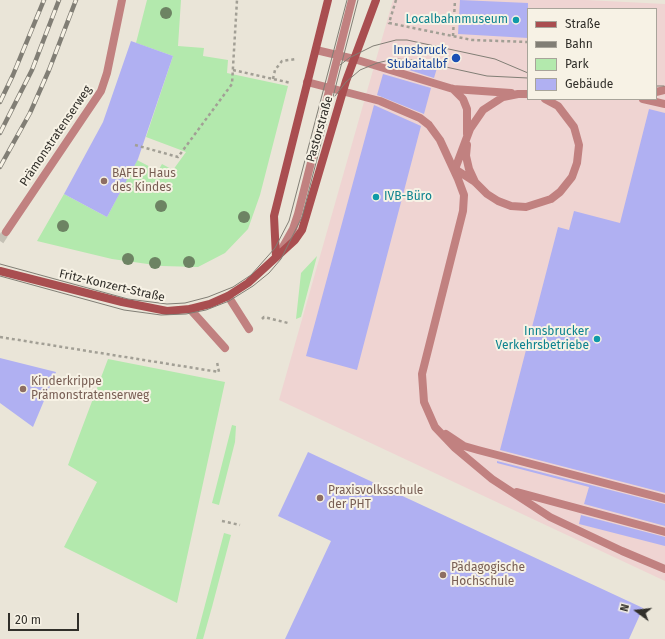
<!DOCTYPE html>
<html>
<head>
<meta charset="utf-8">
<style>
	body { margin:0 }
	#map { position:relative; width:665px; height:639px; overflow:hidden; background:#eae5d8; font-family:"Fira Sans",sans-serif }
	canvas { display:block }
	.legend { position:absolute; left:527px; top:8px; width:130px; height:92px; box-sizing:border-box; background:#f7f2e5; border:1px solid #a8a49a; margin:0; padding:5px 7px; list-style:none; font-size:12px; color:#312f2a }
	.legend li { display:flex; align-items:center; gap:8px; height:20px }
	.legend b { width:20px; border:1px solid #a8a49a }
	.north { position:absolute; left:617px; top:591px; width:40px; height:40px; -webkit-text-stroke:3px #f7f2e5; paint-order:stroke; rotate:285deg; font-size:11px; font-weight:700; line-height:16px; text-align:center; color:#312f2a }
	.north::after { content:''; display:block; margin:auto; width:14px; height:18px; background:#312f2a; clip-path:polygon(50% 0,100% 100%,50% 72%,0 100%) }
	.scale { position:absolute; left:8px; top:613px; width:71px; height:18px; box-sizing:border-box; border:2px solid #312f2a; border-top:0; padding-left:5px; font-size:12px; line-height:14px; white-space:nowrap; color:#312f2a; -webkit-text-stroke:3px #f7f2e5; paint-order:stroke }
</style>
</head>
<body>
<div id="map">
<canvas width="665" height="639"></canvas>
<ul class="legend">
<li><b style="height:5px;background:#a94e50"></b>Straße</li>
<li><b style="height:5px;background:#817e75"></b>Bahn</li>
<li><b style="height:11px;background:#b3e9ad"></b>Park</li>
<li><b style="height:11px;background:#b0b0f2"></b>Gebäude</li>
</ul>
<div class="north">N</div>
<div class="scale">20 m</div>
</div>
<script>
const g = document.querySelector('canvas').getContext('2d');
g.lineJoin = 'round';
function paint(path, color) {
  g.fillStyle = color;
  g.fill(path, 'evenodd');
}
function poly(rows) {
  const path = new Path2D();
  for (const r of rows) {
    path.moveTo(r[0], r[1]);
    for (let i = 2; i < r.length; i += 2) path.lineTo(r[i], r[i + 1]);
  }
  return path;
}
function strokePath(path, color, width, dash) {
  g.strokeStyle = color;
  g.lineWidth = width;
  g.lineCap = dash ? 'butt' : 'round';
  g.setLineDash(dash || []);
  g.stroke(path);
}
function write(font, color, halo, rows, align = 'center') {
  g.font = font + ' "Fira Sans",sans-serif';
  g.lineWidth = 4;
  g.setLineDash([]);
  g.textBaseline = 'middle';
  g.strokeStyle = halo;
  g.fillStyle = color;
  for (const [text, x, y, turn = 0] of rows) {
    g.save();
    g.translate(x, y);
    g.rotate((+turn || 0) * Math.PI / 180);
    g.textAlign = isNaN(turn) ? turn : align;
    if (halo) g.strokeText(text, 0, 0);
    g.fillText(text, 0, 0);
    g.restore();
  }
}
paint(poly([
	[393,0,586,0,665,4,665,581,279,400],
	[528,9,656,9,656,99,528,99]
]), '#efd4d2');
paint(poly([
	[147,0,181,0,178,46,204,48,203,56,228,60,227,73,288,86,260,195,248,229,225,253,198,267,162,266,112,259,37,241,64,194,107,217,137,160,158,171,162,164,173,170,186,152,146,137,173,56,136,43],
	[317,256,301,317,296,319,301,273],
	[108,359,225,382,177,603,64,547,97,482,68,465],
	[232,425,236,426,235,442,219,505,212,503],
	[224,533,231,535,212,607,203,639,196,639]
]), '#b3e9ad');
paint(poly([
	[460,0,528,3,528,38,458,34],
	[131,41,173,56,138,159,107,217,64,194,103,122],
	[400,67,437,68,434,78],
	[383,74,431,88,424,114,377,95],
	[374,105,421,126,357,370,306,356],
	[649,109,665,113,665,493,500,450,558,227,569,230,574,211,620,223],
	[0,358,56,372,33,427,0,403],
	[308,452,643,608,629,639,285,639,331,541,278,516],
	[497,461,665,504,665,526,584,504,589,487,497,463],
	[581,515,665,537,665,546,579,524]
]), '#b0b0f2');
strokePath(poly([
	[0,241,6,232]
]), '#c5c1b5', 8, [8, 4]);
strokePath(poly([
	[396,0,389,23,472,40,528,42],
	[453,36,455,0],
	[233,70,291,83],
	[273,79,275,70,282,61,296,59],
	[135,145,178,157,232,84,237,0],
	[262,319,264,317,288,323],
	[0,337,219,372,217,362],
	[222,521,240,525]
]), '#a29f95', 2.5, [3, 3]);
strokePath(poly([
	[316,50,354,59,453,89,511,93],
	[307,82,380,101,420,118,429,125,440,140,458,179,464,195,463,211,422,374,424,402,435,427,455,448,492,479,550,517,622,551,665,569],
	[453,89,463,99,467,109,467,134],
	[656,92,665,90],
	[528,94,518,94,503,97,483,110,470,129,455,169,475,182,487,194,498,201,511,206,526,207,551,199,560,192,572,177,577,163,579,145,574,127,558,106,545,99],
	[643,99,665,104],
	[467,145,466,156,469,169,475,182],
	[280,252,293,229,298,214,352,0],
	[446,434,464,446,478,450,665,499],
	[517,492,665,532]
]), '#c18180', 8);
strokePath(poly([
	[6,232,101,91,107,73,122,0],
	[228,296,249,329],
	[190,309,225,348]
]), '#c18180', 8);
strokePath(poly([
	[276,257,274,216,328,0],
	[0,271,122,302,167,311,190,309,210,304,228,296,248,283,295,240,302,230,346,81,376,0]
]), '#a94e50', 8);
strokePath(poly([
	[340,65,349,58,373,46,396,40,407,40,495,59,528,73],
	[656,86,664,86],
	[335,96,346,82,360,70,377,63,394,59,414,60,487,76,528,78],
	[0,264,128,299,167,304,185,303,208,297,233,287,251,275,275,248,289,221,347,0],
	[0,276,124,310,161,315,186,314,206,310,229,301,253,286,269,273,281,259,302,217,358,0]
]), '#817e75', 1);
const rail = poly([
	[0,102,13,75,44,0],
	[0,133,32,70,59,0],
	[0,167,30,113,49,70,76,0]
]);
strokePath(rail, '#817e75', 4.5);
strokePath(rail, '#f7f2e5', 3, [9]);
g.fillStyle = '#6d8363';
for (const [x, y] of [
	[166,13],
	[161,206],
	[244,217],
	[63,226],
	[128,259],
	[189,262],
	[155,263]
]) {
  g.beginPath();
  g.arc(x, y, 6, 0, 2 * Math.PI);
  g.fill();
}
for (const [x, y, r, color] of [
	[516,20,4,"#0f9aa8"],
	[456,58,5,"#1a4fb4"],
	[104,181,4,"#8d6e63"],
	[376,197,4,"#0f9aa8"],
	[597,339,4,"#0f9aa8"],
	[23,389,4,"#8d6e63"],
	[320,498,4,"#8d6e63"],
	[443,575,4,"#8d6e63"]
]) {
  const dot = new Path2D();
  dot.arc(x, y, r, 0, 2 * Math.PI);
  g.fillStyle = color;
  g.fill(dot);
  strokePath(dot, '#f7f2e5', 1.5);
}
write('12px', '#0d838f', '#f7f2e5', [
	["Localbahnmuseum",508,20],
	["IVB-Büro",384,197,"left"],
	["Innsbrucker",589,332],
	["Verkehrsbetriebe",589,346]
], 'right');
write('12px', '#164399', '#f7f2e5', [
	["Innsbruck",447,51],
	["Stubaitalbf",447,65]
], 'right');
write('12px', '#312f2a', '#f7f2e5', [
	["Pastorstraße",320,129,-74],
	["Prämonstratenserweg",56,136,-56],
	["Fritz-Konzert-Straße",112,286,13]
]);
write('12px', '#785e54', '#f7f2e5', [
	["BAFEP Haus",112,174],
	["des Kindes",112,188],
	["Kinderkrippe",31,382],
	["Prämonstratenserweg",31,396],
	["Praxisvolksschule",328,491],
	["der PHT",328,505],
	["Pädagogische",451,568],
	["Hochschule",451,582]
], 'left');
</script>
</body>
</html>
